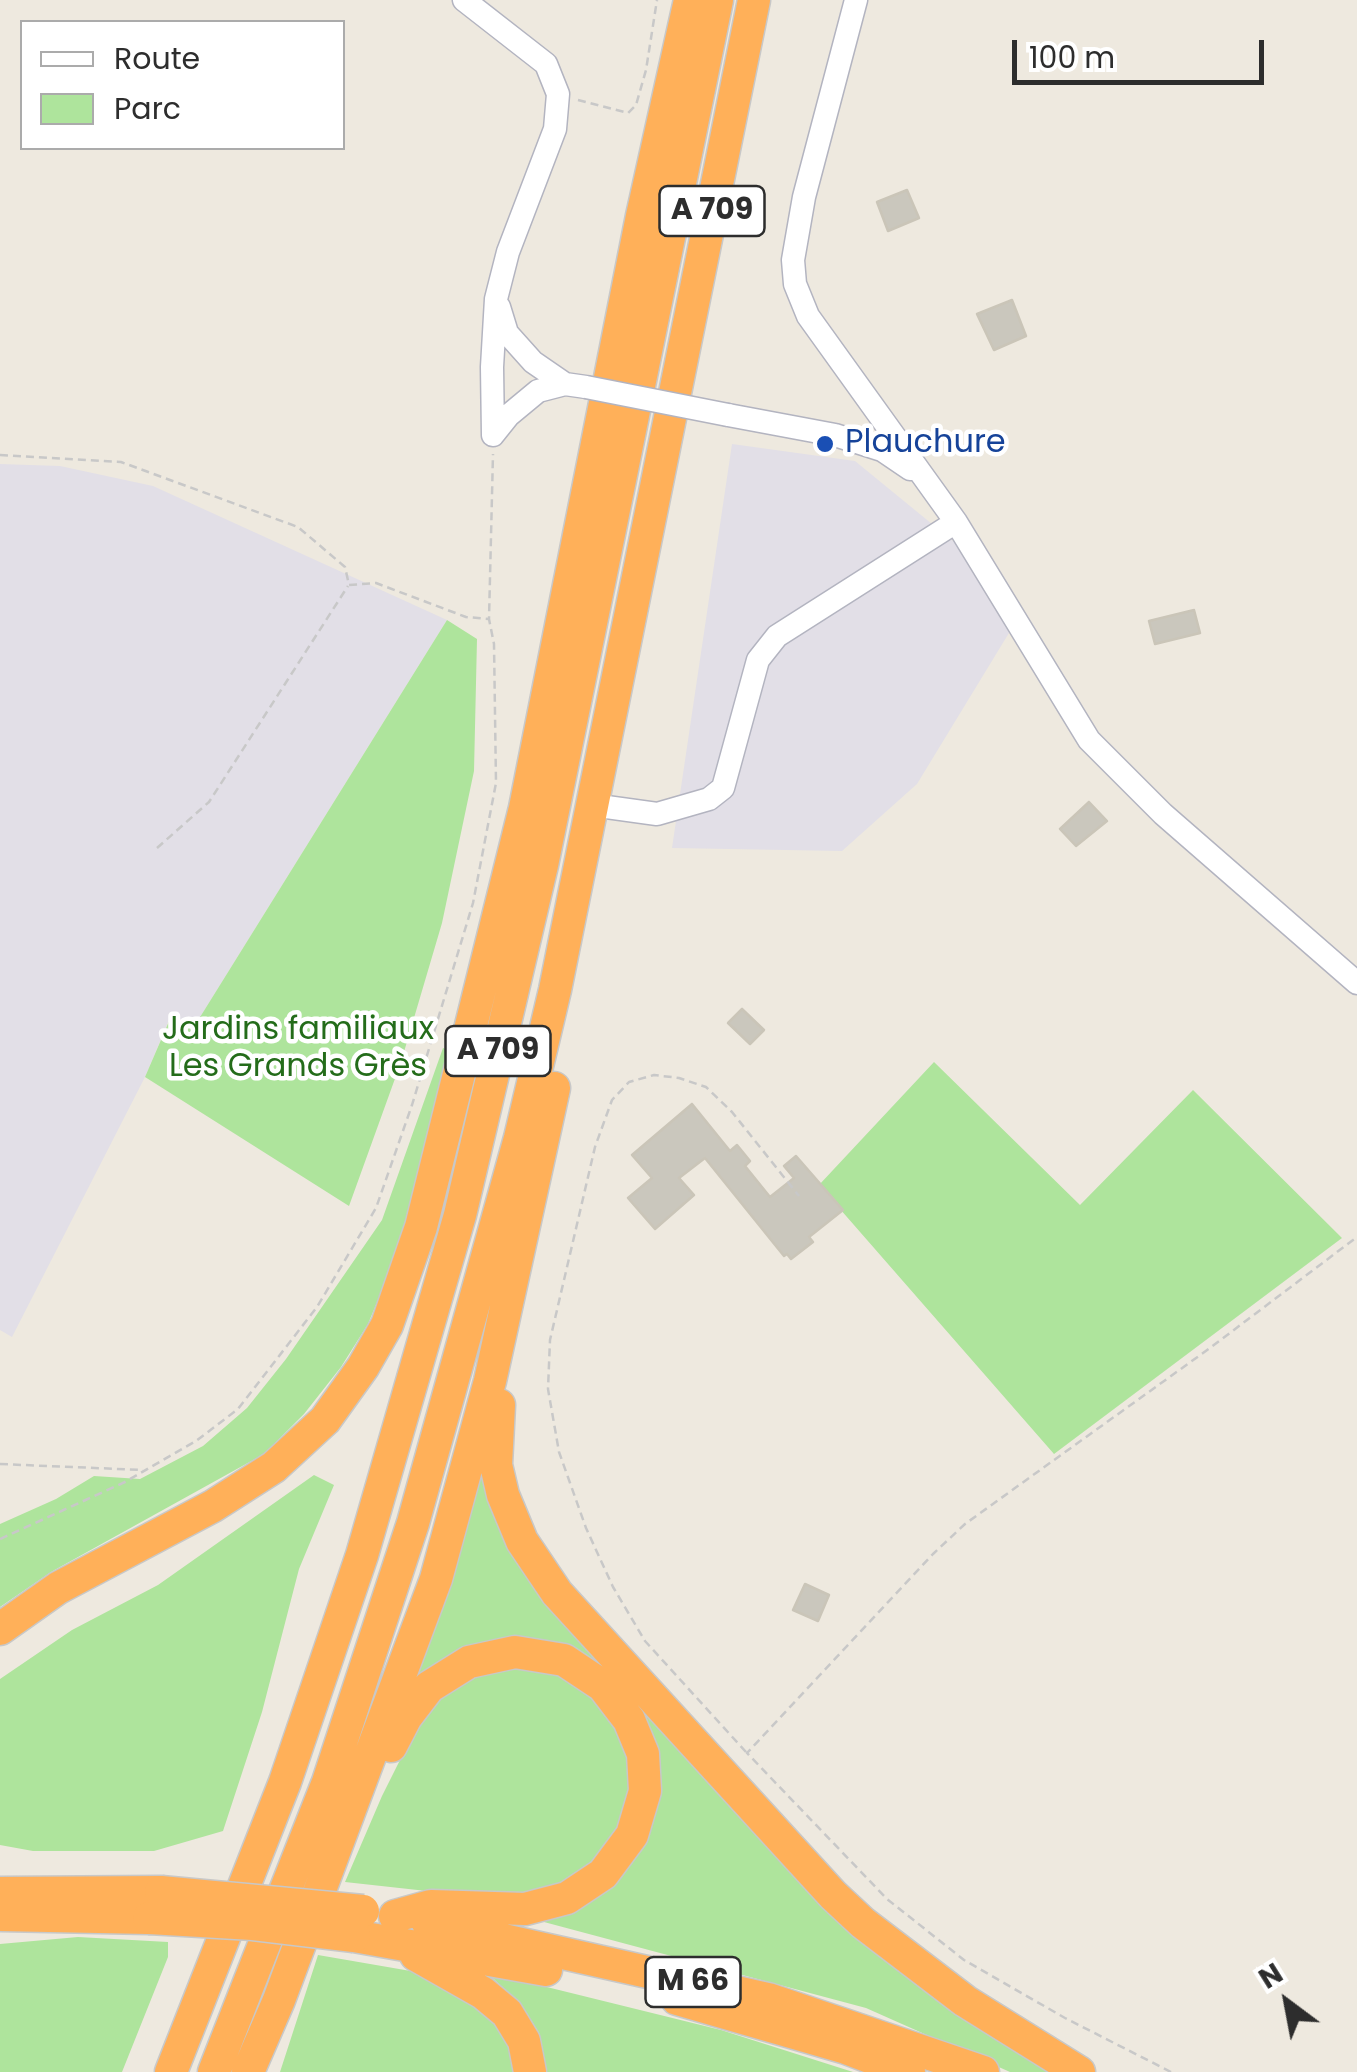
<!DOCTYPE html>
<html>
<head>
<meta charset="utf-8">
<style>
	body { margin:0 }
	#map { position:relative; width:1357px; height:2072px; overflow:hidden; background:#eee9df; font-family:Poppins,sans-serif }
	canvas { display:block }
	.legend { position:absolute; left:20px; top:20px; width:325px; height:130px; box-sizing:border-box; background:#fff; border:2px solid #ababab; margin:0; padding:12px 18px; list-style:none; font-size:30px; color:#2d2d2d }
	.legend li { display:flex; align-items:center; gap:20px; height:50px }
	.legend b { width:50px; border:2px solid #ababab }
	.north { position:absolute; left:1237px; top:1952px; width:100px; height:100px; -webkit-text-stroke:8px #fff; paint-order:stroke; rotate:328deg; font-size:28px; font-weight:700; line-height:40px; text-align:center; color:#2d2d2d }
	.north::after { content:''; display:block; margin:auto; width:35px; height:45px; background:#2d2d2d; clip-path:polygon(50% 0,100% 100%,50% 72%,0 100%) }
	.scale { position:absolute; left:1012px; top:40px; width:252px; height:45px; box-sizing:border-box; border:5px solid #2d2d2d; border-top:0; padding-left:12px; font-size:30px; line-height:35px; white-space:nowrap; color:#2d2d2d; -webkit-text-stroke:8px #fff; paint-order:stroke }
</style>
</head>
<body>
<div id="map">
<canvas width="1357" height="2072"></canvas>
<ul class="legend">
<li><b style="height:12px;background:#fff"></b>Route</li>
<li><b style="height:28px;background:#aee49c"></b>Parc</li>
</ul>
<div class="north">N</div>
<div class="scale">100 m</div>
</div>
<script>
const g = document.querySelector('canvas').getContext('2d');
g.lineJoin = 'round';
function paint(path, color) {
  g.fillStyle = color;
  g.fill(path, 'evenodd');
}
function poly(rows) {
  const path = new Path2D();
  for (const r of rows) {
    path.moveTo(r[0], r[1]);
    for (let i = 2; i < r.length; i += 2) path.lineTo(r[i], r[i + 1]);
  }
  return path;
}
function strokePath(path, color, width, dash) {
  g.strokeStyle = color;
  g.lineWidth = width;
  g.lineCap = dash ? 'butt' : 'round';
  g.setLineDash(dash || []);
  g.stroke(path);
}
function write(font, color, halo, rows, align = 'center') {
  g.font = font + ' Poppins,sans-serif';
  g.lineWidth = 9;
  g.setLineDash([]);
  g.textBaseline = 'middle';
  g.strokeStyle = halo;
  g.fillStyle = color;
  for (const [text, x, y, turn = 0] of rows) {
    g.save();
    g.translate(x, y);
    g.rotate((+turn || 0) * Math.PI / 180);
    g.textAlign = isNaN(turn) ? turn : align;
    if (halo) g.strokeText(text, 0, 0);
    g.fillText(text, 0, 0);
    g.restore();
  }
}
paint(poly([
	[732,444,855,461,965,551,1012,628,917,784,842,851,672,848],
	[0,464,60,466,153,486,447,620,192,1030,169,1020,145,1077,12,1337,0,1330]
]), '#e2dfe7');
paint(poly([
	[447,620,477,639,474,771,442,923,401,1062,349,1206,145,1077,170,1019,192,1030],
	[443,1048,452,1052,405,1235,368,1324,341,1367,304,1414,264,1454,51,1572,0,1607,0,1524,56,1499,94,1476,140,1479,203,1446,247,1408,286,1359,382,1220],
	[934,1062,1080,1205,1193,1090,1342,1238,1054,1454,819,1185],
	[484,1464,492,1503,724,1790,1063,2072,1010,2072,866,2008,529,1918,583,1897,652,1764,574,1656,413,1681],
	[314,1475,334,1485,299,1569,262,1712,223,1831,154,1851,33,1851,0,1845,0,1679,72,1630,158,1585],
	[524,1668,558,1670,600,1703,627,1744,632,1773,629,1799,623,1821,592,1865,569,1883,533,1892,481,1897,345,1882,382,1796,421,1718,457,1683,485,1671],
	[78,1937,168,1942,168,1957,122,2072,0,2072,0,1944],
	[318,1955,428,1974,501,2023,511,2043,515,2072,280,2072],
	[486,1972,721,2030,853,2072,547,2072,539,2033,521,2004]
]), '#aee49c');
const building = poly([
	[907,190,919,218,888,231,877,202,907,190],
	[1012,300,1026,336,994,350,977,314,1012,300],
	[1194,610,1200,633,1155,644,1149,621,1194,610],
	[1089,802,1107,821,1076,846,1060,829,1089,802],
	[742,1009,764,1030,750,1044,728,1023,742,1009],
	[692,1104,730,1151,737,1145,750,1161,745,1166,770,1197,794,1178,784,1166,796,1156,843,1210,809,1237,813,1242,791,1259,787,1254,784,1256,705,1158,679,1178,694,1195,655,1229,628,1198,652,1178,632,1155,692,1104],
	[805,1584,829,1595,818,1621,793,1610,805,1584]
]);
paint(building, '#cac7bd');
strokePath(building, '#cac5b8', 2.5);
const minor = poly([
	[464,0,546,64,558,94,555,129,508,252,496,299,492,367,493,435],
	[856,0,804,197,793,260,795,284,808,316,956,522,1089,740,1163,814,1357,983],
	[499,307,507,333,533,362,565,384,586,387],
	[728,415,835,435,882,450,910,469],
	[493,435,509,415,538,391,565,384],
	[592,805,657,814,709,799,723,788,758,660,777,636,956,522]
]);
const highway = poly([
	[499,1405,496,1465,503,1495,522,1541,557,1593,833,1895,863,1923,965,2001,1079,2072],
	[0,1629,58,1588,213,1506,274,1467,325,1420,363,1367,387,1325,421,1227,525,808,642,216,690,0],
	[391,1746,406,1717,429,1687,469,1662,515,1652,564,1660,603,1686,629,1720,643,1754,645,1791,632,1835,603,1874,567,1898,525,1909,431,1906,395,1916],
	[0,1893,161,1892],
	[0,1915,149,1918],
	[428,1923,768,1999,983,2072],
	[354,1936,546,1970],
	[416,1955,483,1993,507,2013,524,2041,530,2072],
	[677,1999,846,2048,909,2072],
	[171,2072,285,1782,362,1555,460,1215,542,865,717,0],
	[214,2072,328,1782,413,1523,520,1138,555,990,754,0],
	[248,2072,279,2000,436,1579,490,1381,554,1088]
]);
strokePath(minor, '#b3b4c0', 25);
strokePath(highway, '#c8c8c8', 35);
strokePath(poly([
	[578,100,628,113,636,105,646,70,657,0],
	[0,455,121,462,298,527,345,567,349,585,376,583,466,617,488,619],
	[157,848,209,802,348,586],
	[0,1464,143,1470],
	[0,1539,125,1482,196,1441,238,1409,317,1307,376,1208,412,1105,473,903,496,783,494,644,489,619,493,454],
	[746,1752,645,1641,613,1587,586,1528,559,1452,548,1389,550,1340,595,1147,612,1100,629,1082,654,1075,679,1078,706,1087,732,1112,799,1196],
	[1171,2072,1065,2018,964,1960,887,1899,747,1753,933,1554,965,1524,1210,1348,1357,1237]
]), '#c8c8c8', 2.5, [8, 5]);
strokePath(minor, '#fff', 22);
strokePath(highway, '#ffb059', 32);
const minorBridge = poly([
	[586,387,728,415]
]);
const highwayBridge = poly([
	[161,1892,363,1911],
	[149,1918,253,1924,354,1936]
]);
strokePath(minorBridge, '#b3b4c0', 25, []);
strokePath(highwayBridge, '#c8c8c8', 35, []);
strokePath(minorBridge, '#fff', 22);
strokePath(highwayBridge, '#ffb059', 32);
for (const [x, y, r, color] of [
	[825,444,10,"#1a4fb4"]
]) {
  const dot = new Path2D();
  dot.arc(x, y, r, 0, 2 * Math.PI);
  g.fillStyle = color;
  g.fill(dot);
  strokePath(dot, '#fff', 4);
}
for (const [x, y, w] of [
	[712,211,105],
	[498,1051,105],
	[693,1982,95]
]) {
  const box = new Path2D();
  box.roundRect(x - w / 2, y - 25, w, 50, 8);
  g.fillStyle = '#fff';
  g.fill(box);
  strokePath(box, '#2d2d2d', 2.5);
}
write('bold 30px', '#2d2d2d', null, [
	["A 709",712,211],
	["A 709",498,1051],
	["M 66",693,1982]
]);
write('32px', '#164399', '#fff', [
	["Plauchure",845,444]
], 'left');
write('32px', '#246c1a', '#fff', [
	["Jardins familiaux",298,1031],
	["Les Grands Grès",298,1068]
]);
</script>
</body>
</html>
